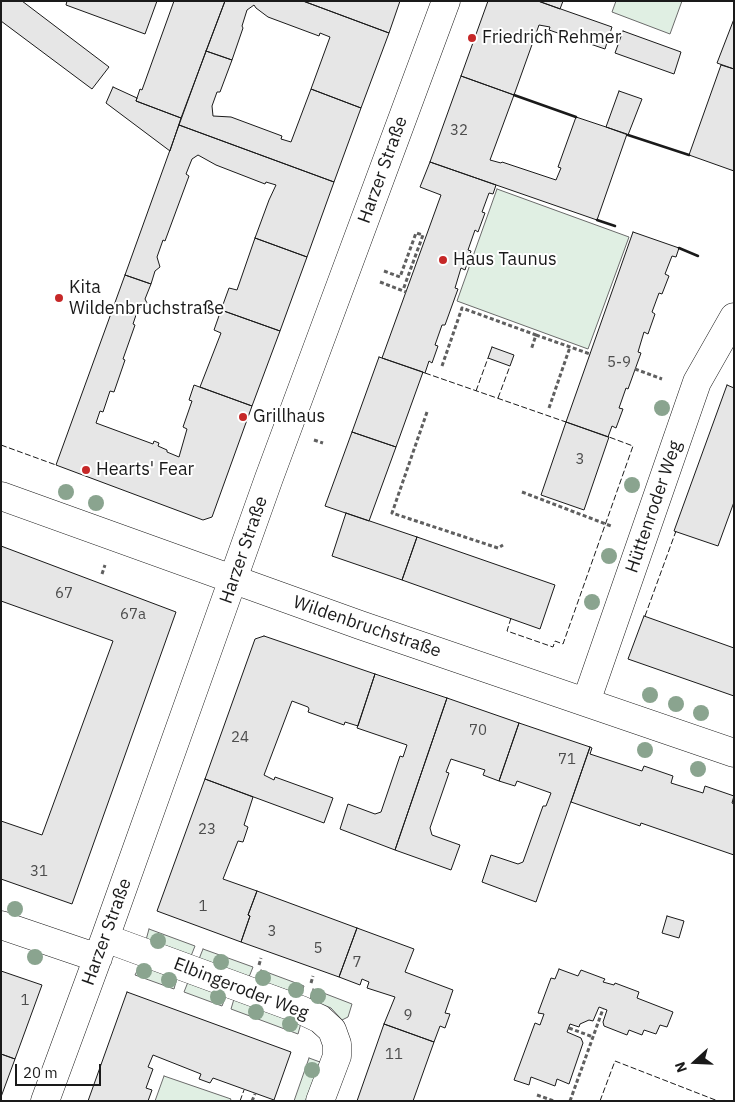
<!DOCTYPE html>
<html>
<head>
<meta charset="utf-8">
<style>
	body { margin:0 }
	#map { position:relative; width:735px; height:1102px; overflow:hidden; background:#fff; font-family:"IBM Plex Sans",sans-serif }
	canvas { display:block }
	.frame { position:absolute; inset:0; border:2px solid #1a1a1a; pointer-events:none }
	.north { position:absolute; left:670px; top:1037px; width:50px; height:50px; -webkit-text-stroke:4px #fff; paint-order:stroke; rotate:250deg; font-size:14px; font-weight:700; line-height:20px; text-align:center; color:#1a1a1a }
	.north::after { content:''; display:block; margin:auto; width:18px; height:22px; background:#1a1a1a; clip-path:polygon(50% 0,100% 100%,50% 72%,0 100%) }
	.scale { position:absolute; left:15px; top:1064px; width:86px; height:22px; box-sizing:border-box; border:2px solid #1a1a1a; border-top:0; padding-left:6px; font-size:15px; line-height:18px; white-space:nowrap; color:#1a1a1a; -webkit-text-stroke:4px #fff; paint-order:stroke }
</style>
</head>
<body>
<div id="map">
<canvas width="735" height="1102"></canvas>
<div class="frame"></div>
<div class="north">N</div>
<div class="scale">20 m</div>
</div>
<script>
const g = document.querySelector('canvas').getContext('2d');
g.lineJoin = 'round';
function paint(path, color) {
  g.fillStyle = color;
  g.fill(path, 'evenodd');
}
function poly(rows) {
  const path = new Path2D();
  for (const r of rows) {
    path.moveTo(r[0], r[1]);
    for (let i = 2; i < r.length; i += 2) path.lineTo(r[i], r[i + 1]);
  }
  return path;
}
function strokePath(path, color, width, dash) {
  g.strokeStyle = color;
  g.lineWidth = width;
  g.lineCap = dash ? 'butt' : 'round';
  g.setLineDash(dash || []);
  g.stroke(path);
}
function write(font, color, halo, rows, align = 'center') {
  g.font = font + ' "IBM Plex Sans",sans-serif';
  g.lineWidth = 4;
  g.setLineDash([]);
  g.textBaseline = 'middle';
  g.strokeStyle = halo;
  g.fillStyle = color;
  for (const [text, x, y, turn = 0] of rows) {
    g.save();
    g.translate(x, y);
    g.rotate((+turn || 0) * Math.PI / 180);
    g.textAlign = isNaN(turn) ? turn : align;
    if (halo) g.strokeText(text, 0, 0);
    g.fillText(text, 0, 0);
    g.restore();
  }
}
const green = poly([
	[616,1,682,1,670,34,612,12,616,1],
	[497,189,629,237,588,349,457,301,497,189],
	[149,929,195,946,191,956,146,940,149,929],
	[203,949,253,967,249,977,199,959,203,949],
	[140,965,177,978,174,989,135,975,140,965],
	[261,970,304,986,301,995,257,980,261,970],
	[188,982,226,996,222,1006,184,992,188,982],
	[313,989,352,1004,348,1017,342,1020,331,1008,310,999,313,989],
	[234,999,301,1023,298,1034,231,1009,234,999],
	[309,1058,320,1062,306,1101,294,1101,309,1058],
	[164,1076,231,1099,230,1101,155,1101,164,1076]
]);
paint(green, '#e0efe3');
strokePath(green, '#6a6a6a', 1);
const building = poly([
	[1,1,22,1,109,67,92,89,1,21,1,1],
	[67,1,157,1,145,34,66,5,67,1],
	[174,1,225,1,181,118,136,101,140,89,142,90,174,1],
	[225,1,303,1,389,33,361,108,311,89,330,37,320,33,319,36,268,17,256,8,254,5,247,10,242,26,243,28,232,60,206,51,225,1],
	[303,1,400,1,389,33,303,1],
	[488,1,538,1,612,27,605,49,549,30,550,27,539,25,514,95,461,76,488,1],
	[538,1,563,1,560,9,538,1],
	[734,19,734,69,717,63,734,19],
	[623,31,681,52,674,74,615,53,623,31],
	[206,51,232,60,220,92,217,92,212,106,213,116,231,117,282,136,281,139,291,142,311,89,361,108,334,182,179,125,206,51],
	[721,65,734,69,734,171,689,155,721,65],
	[461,76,514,95,490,160,501,163,502,162,556,180,561,168,558,167,576,117,627,134,597,220,430,162,461,76],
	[113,87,137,98,136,101,181,118,170,151,106,103,113,87],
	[619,91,642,99,628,135,606,127,619,91],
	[179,125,334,182,307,257,255,238,269,200,276,185,266,182,265,184,216,165,198,155,192,159,186,174,189,176,165,241,163,240,157,257,160,267,155,271,151,284,125,275,179,125],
	[430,162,496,185,493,194,489,193,482,212,485,213,478,232,475,230,468,250,471,251,465,270,461,268,455,288,458,289,445,325,442,325,435,345,438,346,432,363,429,361,425,373,382,358,441,195,420,187,430,162],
	[633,232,679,248,676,257,672,256,665,274,669,276,662,294,659,293,652,312,655,314,648,334,644,332,638,352,641,353,628,389,626,388,619,408,623,409,616,428,612,426,608,437,566,422,633,232],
	[255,238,307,257,280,331,221,310,229,288,237,290,255,238],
	[125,275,151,284,145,299,147,303,138,309,133,324,135,325,123,359,125,360,114,392,110,391,103,412,100,411,96,423,153,444,154,441,159,443,158,446,167,450,167,452,179,457,187,429,183,427,192,401,189,400,194,385,252,406,212,517,203,520,56,465,125,275],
	[221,310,280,331,252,406,200,387,221,333,214,330,221,310],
	[492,347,514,355,510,366,488,358,492,347],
	[379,357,423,372,396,447,352,432,379,357],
	[727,385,734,388,734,502,718,546,674,531,727,385],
	[566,422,609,437,584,510,541,495,566,422],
	[352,432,396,447,369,521,325,506,352,432],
	[346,513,417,537,402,580,332,556,346,513],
	[417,537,555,585,540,629,402,580,417,537],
	[1,546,176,612,72,904,1,879,1,821,42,835,113,641,1,601,1,546],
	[644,616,734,648,734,696,628,659,644,616],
	[264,636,375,674,358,726,345,722,344,725,308,712,309,709,308,707,292,701,264,775,274,780,275,777,333,798,324,823,205,779,255,639,264,636],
	[375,674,447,698,395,850,340,829,348,804,375,814,381,812,400,756,403,757,407,745,357,728,375,674],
	[447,698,519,723,499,781,483,775,485,770,451,759,446,772,449,773,430,828,432,835,460,845,451,870,395,850,447,698],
	[519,723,590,747,536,902,482,882,491,855,518,864,523,862,543,806,546,806,551,793,517,781,515,786,499,781,519,723],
	[590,747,592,748,590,754,642,771,644,766,673,776,671,783,703,793,705,786,734,796,732,803,734,804,734,855,641,823,640,826,571,802,590,747],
	[205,779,253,797,244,825,248,827,243,842,238,841,223,879,257,891,248,915,250,916,241,942,157,911,205,779],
	[257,891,357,928,339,977,241,942,250,916,248,915,257,891],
	[667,916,684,921,679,938,662,933,667,916],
	[357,928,414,949,405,972,453,990,445,1013,450,1014,445,1028,440,1026,434,1042,384,1024,395,997,367,988,369,982,362,979,360,985,339,977,357,928],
	[559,969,578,976,581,970,605,979,603,982,614,985,615,983,639,992,637,998,673,1012,667,1027,660,1025,656,1034,644,1030,642,1035,629,1030,627,1035,604,1026,603,1022,607,1010,599,1007,593,1021,589,1020,580,1024,579,1027,570,1024,567,1032,581,1038,583,1043,569,1084,557,1079,555,1086,531,1077,529,1085,514,1080,535,1023,540,1025,544,1014,538,1013,551,978,555,979,559,969],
	[1,971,42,985,15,1059,1,1054,1,971],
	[127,992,291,1052,274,1100,213,1078,210,1083,199,1079,201,1074,153,1055,148,1067,153,1069,146,1088,152,1090,148,1101,88,1101,127,992],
	[384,1024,434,1042,413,1101,357,1101,384,1024],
	[1,1054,15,1059,1,1097,1,1054]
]);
paint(building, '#e6e6e6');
strokePath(building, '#1a1a1a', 1);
const minor = poly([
	[1,496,360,625,734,753],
	[586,702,697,382,734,317],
	[1,925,98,958],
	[105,938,301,1010,320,1019,332,1030,337,1044,337,1056,320,1101],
	[45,1101,105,938,269,478,446,1]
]);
strokePath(minor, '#1a1a1a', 29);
strokePath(poly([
	[384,271,400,277,416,233,423,235,403,290],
	[380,282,406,292],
	[536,335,590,354],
	[442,366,462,308,536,335,531,350],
	[635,369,662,379],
	[549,408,570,347],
	[427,412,392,513,498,548,503,545],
	[314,440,323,443],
	[522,492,611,526],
	[102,574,105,565],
	[259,965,261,958],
	[311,983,313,976],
	[569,1028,593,1037],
	[537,1095,554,1101],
	[252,1101,255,1094],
	[570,1101,603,1009]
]), '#5f5f5f', 3, [4, 2.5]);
strokePath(minor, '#fff', 28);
strokePath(poly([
	[425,373,566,422],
	[476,391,488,358],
	[498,398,510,366],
	[1,445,56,465],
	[645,616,676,531],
	[511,618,507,631,553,647,555,641,563,644,633,446,609,437],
	[240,1101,244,1090],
	[600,1101,615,1061,718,1101]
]), '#1a1a1a', 1, [6, 2.5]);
strokePath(poly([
	[514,95,576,117],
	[628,135,689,155],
	[597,220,615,226],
	[679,248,698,256]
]), '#1a1a1a', 2.5);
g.fillStyle = '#8aa48f';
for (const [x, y] of [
	[662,408],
	[632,485],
	[66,492],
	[96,503],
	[609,556],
	[592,602],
	[650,695],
	[676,704],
	[701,713],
	[645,750],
	[698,769],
	[15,909],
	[158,941],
	[35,957],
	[221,962],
	[144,971],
	[263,978],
	[169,980],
	[296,990],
	[318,996],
	[218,997],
	[256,1012],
	[290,1024],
	[312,1070]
]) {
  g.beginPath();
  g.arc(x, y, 8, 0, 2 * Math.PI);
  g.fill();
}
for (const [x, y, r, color] of [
	[472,38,5,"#c62828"],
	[443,260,5,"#c62828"],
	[59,298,5,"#c62828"],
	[243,417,5,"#c62828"],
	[86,470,5,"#c62828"]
]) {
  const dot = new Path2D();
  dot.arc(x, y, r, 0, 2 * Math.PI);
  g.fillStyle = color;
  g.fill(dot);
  strokePath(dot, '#fff', 2);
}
write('15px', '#4d4d4d', null, [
	["32",459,131],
	["5-9",619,363],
	["3",580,460],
	["67",64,594],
	["67a",133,615],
	["70",478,731],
	["24",240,738],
	["71",567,760],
	["23",207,830],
	["31",39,872],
	["1",203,907],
	["3",272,932],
	["5",318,949],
	["7",357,963],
	["1",25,1001],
	["9",408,1016],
	["11",394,1055]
]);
write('18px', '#1a1a1a', '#fff', [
	["Friedrich Rehmer",482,38],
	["Haus Taunus",453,260],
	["Kita",69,288],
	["Wildenbruchstraße",69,309],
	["Grillhaus",253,417],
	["Hearts' Fear",96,470]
], 'left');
write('18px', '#1a1a1a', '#fff', [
	["Harzer Straße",383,170,-70],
	["Hüttenroder Weg",654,507,-71],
	["Harzer Straße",244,550,-71],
	["Wildenbruchstraße",367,627,19],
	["Harzer Straße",107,932,-70],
	["Elbingeroder Weg",241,989,21]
]);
</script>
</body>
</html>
